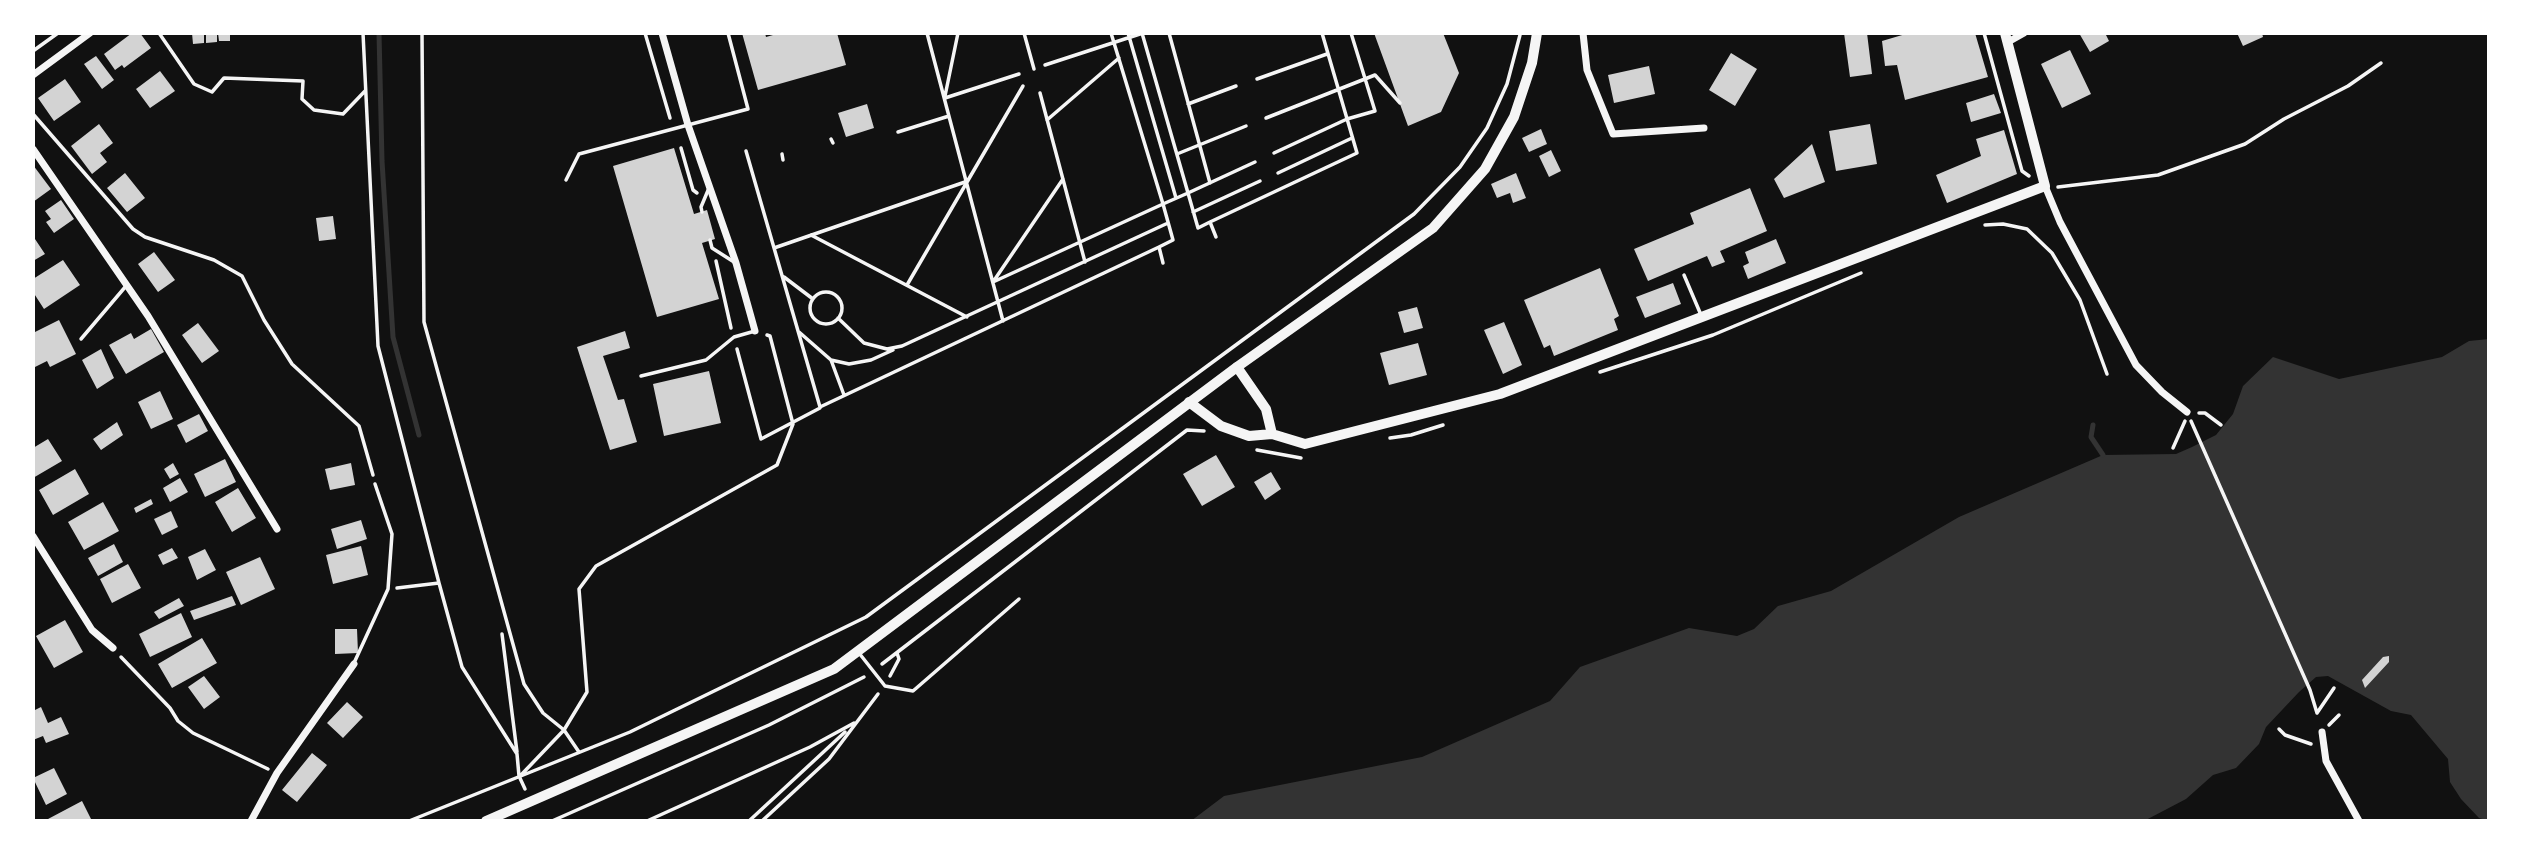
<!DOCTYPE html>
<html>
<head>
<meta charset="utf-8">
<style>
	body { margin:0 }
	#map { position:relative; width:2522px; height:854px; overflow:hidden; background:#111; font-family:Lora,serif }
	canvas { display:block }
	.frame { position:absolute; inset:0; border:35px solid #fff; pointer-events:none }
</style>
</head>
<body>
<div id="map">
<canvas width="2522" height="854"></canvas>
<div class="frame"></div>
</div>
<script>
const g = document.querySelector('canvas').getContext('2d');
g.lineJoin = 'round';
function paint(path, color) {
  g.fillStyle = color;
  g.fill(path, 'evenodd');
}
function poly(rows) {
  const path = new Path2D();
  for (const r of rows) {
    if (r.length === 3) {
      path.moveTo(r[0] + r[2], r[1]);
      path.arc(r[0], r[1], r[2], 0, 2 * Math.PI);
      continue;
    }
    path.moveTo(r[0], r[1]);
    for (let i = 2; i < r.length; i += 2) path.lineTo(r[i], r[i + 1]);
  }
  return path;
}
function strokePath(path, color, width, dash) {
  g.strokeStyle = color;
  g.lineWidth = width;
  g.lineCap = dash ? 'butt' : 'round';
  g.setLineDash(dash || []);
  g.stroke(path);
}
paint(poly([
	[2489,339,2489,821,2479,818,2461,799,2450,782,2448,759,2411,715,2391,711,2328,676,2316,677,2299,692,2266,727,2259,744,2236,768,2213,775,2186,799,2144,821,1191,821,1224,796,1422,757,1550,701,1580,667,1689,628,1737,636,1754,629,1778,606,1831,591,1959,517,2103,455,2176,454,2192,447,2216,435,2233,414,2243,386,2273,357,2339,379,2442,357,2469,341]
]), '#333');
strokePath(poly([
	[379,33,382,161,393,337,419,435],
	[2093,425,2091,437,2103,455]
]), '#333', 5);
paint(poly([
	[132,33,140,33,151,48,124,68,122,65,115,70,104,54],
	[192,33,204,33,204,43,193,44],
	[206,33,217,33,217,42,206,43],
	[218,33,230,33,230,41,219,41],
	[742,33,765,33,766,37,780,33,837,33,846,65,758,90],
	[1374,33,1443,33,1459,73,1441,112,1408,126],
	[1844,33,1867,33,1872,74,1850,77],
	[1909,33,1975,33,1988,77,1905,100,1897,65,1885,66,1882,41],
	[2079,33,2105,33,2109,41,2090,52],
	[2237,33,2262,33,2263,37,2243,46],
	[2070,50,2091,94,2062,108,2041,64],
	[1731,53,1757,69,1735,106,1709,90],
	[96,56,114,80,102,89,84,64],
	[1649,66,1655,94,1614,103,1608,75],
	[160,71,175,91,150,108,136,89],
	[65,79,81,102,54,121,38,98],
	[1994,94,2001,113,1971,122,1966,103],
	[867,104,874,128,846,137,838,113],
	[99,124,113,143,100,153,107,162,92,174,71,146],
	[1870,124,1877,164,1836,171,1829,131],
	[1541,129,1547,144,1529,152,1522,138],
	[2004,130,2017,174,1947,203,1936,175,1981,156,1976,139],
	[1812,144,1825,182,1784,198,1774,179],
	[674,148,694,214,707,210,715,239,702,243,719,299,657,317,613,166],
	[1551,150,1561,171,1549,177,1539,156],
	[33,165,51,189,33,202],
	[125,173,145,198,127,212,107,188],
	[1516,173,1526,198,1513,203,1510,193,1497,198,1491,184],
	[1750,188,1767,231,1720,251,1725,262,1712,267,1707,256,1648,281,1634,249,1694,224,1690,213],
	[61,200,74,219,54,233,46,222,51,219,45,211],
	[333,216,336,239,319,241,316,218],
	[33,236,45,254,33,261],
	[1776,239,1786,263,1748,279,1743,266,1749,263,1745,252],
	[154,252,175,280,158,292,138,264],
	[63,260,80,285,44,309,33,292,33,279],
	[1600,268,1619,316,1614,319,1618,330,1554,356,1550,345,1544,348,1524,300],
	[1673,283,1681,304,1645,318,1636,297],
	[1417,307,1423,328,1404,333,1398,312],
	[59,320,76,354,50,367,47,361,33,368,33,333],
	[1504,322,1522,365,1503,374,1484,330],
	[198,323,219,351,202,363,182,335],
	[151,329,164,352,126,374,109,345,131,333,134,339],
	[625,331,630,348,603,356,618,400,624,399,637,442,610,450,577,347],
	[1418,343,1427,375,1389,385,1380,353],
	[101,349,114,378,97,389,82,360],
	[709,371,721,423,664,436,653,384],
	[160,391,173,419,151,429,138,402],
	[199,414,208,431,186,443,177,425],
	[117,422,123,435,101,450,93,439],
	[48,439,62,461,33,478,33,448],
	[1216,455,1235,487,1202,506,1183,474],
	[225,459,236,482,205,497,194,474],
	[173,463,179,474,170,479,164,469],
	[351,463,355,485,330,490,325,469],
	[75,469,89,494,53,515,39,490],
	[1271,472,1281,489,1265,500,1254,482],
	[180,478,188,492,170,502,163,488],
	[238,488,256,518,232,532,215,502],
	[151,499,153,504,136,513,134,508],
	[103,502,119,531,84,550,68,522],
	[171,511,178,527,162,535,154,519],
	[361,520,367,539,337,549,331,529],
	[114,544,123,562,98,576,88,558],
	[361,546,368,575,333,584,326,555],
	[172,548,178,558,163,565,158,555],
	[205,549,216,570,197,580,188,557],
	[260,557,275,589,241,605,226,572],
	[128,564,141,588,112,603,100,579],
	[232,596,236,605,194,620,190,611],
	[179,598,184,606,159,619,154,612],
	[181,613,192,637,150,657,139,634],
	[65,620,83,652,54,668,36,636],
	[335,629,357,629,358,653,335,654],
	[202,638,217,663,172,688,158,664],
	[2389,656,2389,662,2365,688,2362,680,2383,657],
	[204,676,220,697,204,709,188,687],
	[347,702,363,717,343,738,327,723],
	[41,707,48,723,61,717,69,734,46,743,43,736,33,740,33,711],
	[312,753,327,765,297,802,282,790],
	[54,768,67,794,46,805,33,778],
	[82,801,92,821,49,821,48,819]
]), '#d3d3d3');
strokePath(poly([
	[159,33,194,84,212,92,224,78,303,81,302,99,314,110,343,114,365,91],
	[363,33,378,346,439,583,397,588],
	[422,33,424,322,524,684,543,713,564,730,579,752],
	[645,33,670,118],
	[927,33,1003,321],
	[1024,33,1034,69],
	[1128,33,1176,198],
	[1142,33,1188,193,1255,162],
	[1169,33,1210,183],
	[1984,33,2022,171,2029,176],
	[33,51,58,33],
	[1045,65,1143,33],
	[1257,79,1327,54],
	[1040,93,1085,262],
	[945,96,958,33],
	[945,98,1019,74],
	[1188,104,1236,86],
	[33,114,133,229,145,237,214,260,242,276,264,320,292,364,359,426,373,475],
	[1266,118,1375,75,1400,103],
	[1047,120,1119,58],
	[898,132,949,116],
	[831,139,833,143],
	[681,148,693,190,697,193],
	[746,151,820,407,1159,247],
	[1274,153,1347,119,1375,111,1351,33],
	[782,154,783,160],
	[1177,154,1246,126],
	[1278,173,1352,138],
	[1063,179,993,282,1163,204,1111,33],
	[2058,187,2158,175,2245,144,2284,119,2348,86,2381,63],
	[1193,212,1260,181],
	[1210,222,1357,153,1322,33],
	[1985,225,2003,224,2027,229,2052,253,2080,300,2107,374],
	[811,235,967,317],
	[774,248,965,182],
	[716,261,731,328],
	[1163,263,1159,247,1173,240,1163,204,1188,193,1198,228,1210,222,1216,237],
	[784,277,813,299],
	[907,285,1023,86],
	[826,308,16],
	[838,318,864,343,887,349,902,346,1168,223],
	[799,332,831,360,844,395],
	[737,349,761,439,820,408],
	[831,360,849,364,871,360,893,350],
	[1600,372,1713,335,1861,273],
	[2199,413,2205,413,2221,425],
	[2191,421,2310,690,2317,713],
	[1390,438,1411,435,1443,425],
	[2173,448,2185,421],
	[1257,450,1301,458],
	[439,583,462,667,517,754,519,776,525,789],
	[502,634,517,752],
	[121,657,170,708,178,721,193,733,268,769],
	[882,664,1187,430,1204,431],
	[890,676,899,659,897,653],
	[2317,713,2334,688],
	[2329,725,2339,715],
	[2279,729,2285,735,2311,744],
	[522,774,564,730,587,692,579,589,596,566,777,465,793,424,770,336,767,335],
	[409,821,630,732,866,617,1414,214,1460,167,1487,128,1507,84,1520,35],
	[552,821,769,725,864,677],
	[647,821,810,747,854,723],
	[749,821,845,732],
	[762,821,829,759,878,694]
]), '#f5f5f5', 3.5);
strokePath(poly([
	[566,180,579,154,748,109,728,33],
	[702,212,701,207,709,188],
	[710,240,712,248,734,262],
	[1684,275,1701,315],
	[81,339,126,286],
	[641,376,706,360,734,337,755,331],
	[859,653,885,686,913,691,1019,599],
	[354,663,388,589,392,534,375,484]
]), '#f5f5f5', 3.5);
strokePath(poly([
	[662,33,688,125,736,263,755,331],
	[1583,33,1587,70,1613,134,1704,128],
	[2008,42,2024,33],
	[33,75,90,33],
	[33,149,148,316,277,529],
	[2045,186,2060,222,2136,365,2162,392,2187,412],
	[33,536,92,630,113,648],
	[2322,732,2326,761,2359,821],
	[251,821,277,773,354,664]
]), '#f5f5f5', 7);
strokePath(poly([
	[1237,367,1266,409,1272,434],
	[1189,402,1221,426,1249,436,1272,434,1305,444,1500,394,2045,186,2005,33]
]), '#f5f5f5', 10);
strokePath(poly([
	[486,821,834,669,1237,367,1433,228,1485,169,1514,117,1532,63,1537,33]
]), '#f5f5f5', 10);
</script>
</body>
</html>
